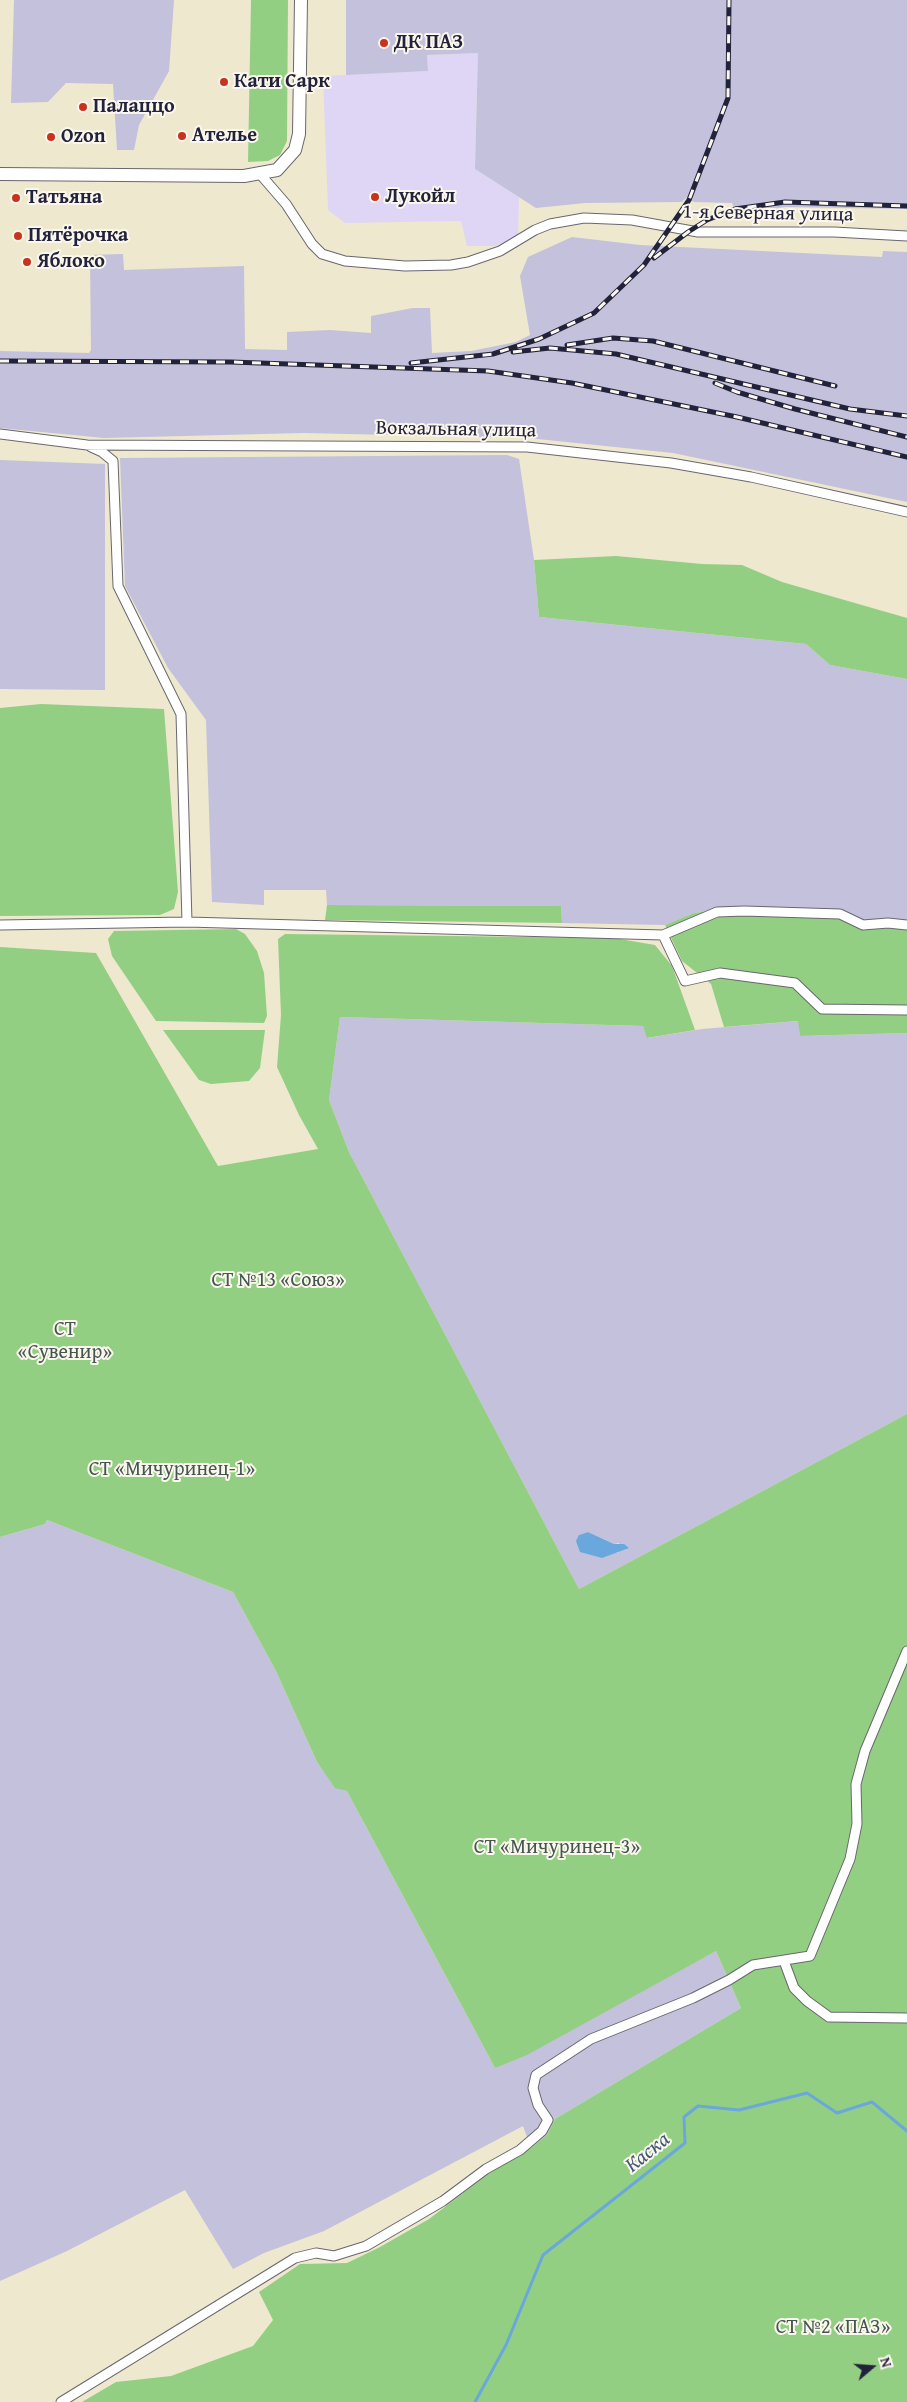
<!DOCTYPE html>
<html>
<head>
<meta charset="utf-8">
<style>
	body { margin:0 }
	#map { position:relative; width:907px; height:2402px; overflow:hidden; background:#eee8ce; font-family:"Gentium Book Plus",serif }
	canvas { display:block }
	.north { position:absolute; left:847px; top:2342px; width:50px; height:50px; -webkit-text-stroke:4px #fbf7ec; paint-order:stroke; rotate:72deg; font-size:14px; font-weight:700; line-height:20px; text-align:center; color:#22223b }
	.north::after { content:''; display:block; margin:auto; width:18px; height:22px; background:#22223b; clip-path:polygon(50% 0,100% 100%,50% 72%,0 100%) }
</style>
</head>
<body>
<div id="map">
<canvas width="907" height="2402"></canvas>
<div class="north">N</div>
</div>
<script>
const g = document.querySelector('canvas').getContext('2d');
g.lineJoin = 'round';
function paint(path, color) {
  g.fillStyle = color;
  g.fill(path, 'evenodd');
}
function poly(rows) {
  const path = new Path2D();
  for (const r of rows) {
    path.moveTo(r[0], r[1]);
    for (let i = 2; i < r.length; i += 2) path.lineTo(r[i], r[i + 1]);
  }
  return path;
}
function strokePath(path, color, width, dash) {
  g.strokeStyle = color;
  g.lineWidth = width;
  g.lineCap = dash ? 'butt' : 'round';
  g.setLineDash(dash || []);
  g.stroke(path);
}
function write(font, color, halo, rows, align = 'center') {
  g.font = font + ' "Gentium Book Plus",serif';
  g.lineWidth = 4;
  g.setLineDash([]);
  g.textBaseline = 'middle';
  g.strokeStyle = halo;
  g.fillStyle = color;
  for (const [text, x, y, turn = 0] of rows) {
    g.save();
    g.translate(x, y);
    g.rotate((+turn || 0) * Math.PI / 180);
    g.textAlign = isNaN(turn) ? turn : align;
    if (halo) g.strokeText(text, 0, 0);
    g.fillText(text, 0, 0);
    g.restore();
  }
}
paint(poly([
	[478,53,475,169,519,197,518,236,495,246,467,246,461,221,345,223,328,210,323,76,428,71,427,55]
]), '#dfd5f5');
paint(poly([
	[14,0,174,0,169,71,139,125,134,150,117,150,113,84,66,83,48,102,11,103],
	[346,0,907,0,907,209,785,207,737,215,732,203,694,202,686,198,682,202,585,203,536,208,475,169,478,53,427,55,428,71,346,75],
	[572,237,640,245,882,257,883,251,907,252,907,502,673,453,528,438,303,433,104,438,0,428,0,351,89,353,91,350,90,255,123,254,124,270,244,266,245,349,287,350,287,332,330,330,371,333,371,316,413,308,430,308,432,353,471,351,516,342,530,335,520,276,528,257],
	[507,455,519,459,534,560,539,617,806,644,830,665,907,679,907,921,864,922,842,911,748,906,694,913,665,925,562,923,561,906,327,905,326,890,264,890,264,905,212,902,206,720,168,668,125,586,120,458],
	[0,460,105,464,105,690,0,689],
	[340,1017,643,1026,648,1038,702,1029,799,1021,800,1036,907,1033,907,1414,579,1589,349,1152,329,1100],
	[588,1532,614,1544,619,1543,618,1553,579,1535],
	[47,1520,233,1592,276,1671,317,1762,335,1787,347,1791,495,2068,716,1951,741,2008,555,2119,547,2135,531,2148,523,2126,324,2231,264,2253,233,2269,185,2190,67,2251,0,2281,0,1537,45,1524]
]), '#c3c1db');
paint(poly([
	[251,0,288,0,287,141,280,155,268,161,248,162],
	[616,556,702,564,742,565,782,582,907,618,907,679,830,665,806,644,539,617,534,560],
	[41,704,164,709,178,892,174,909,160,915,0,916,0,708],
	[327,905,561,906,562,923,325,920],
	[748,906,842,911,864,922,907,921,907,1033,800,1036,798,1021,724,1027,711,984,682,961,665,925,694,913],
	[236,929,245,934,257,951,264,973,267,1016,264,1023,156,1021,112,956,108,939,114,931],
	[285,934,614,938,655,945,672,966,695,1030,647,1038,643,1026,340,1017,329,1100,349,1152,579,1589,907,1414,907,2402,82,2402,116,2382,171,2376,253,2346,273,2320,259,2292,300,2264,347,2263,380,2247,429,2219,499,2166,531,2148,547,2135,555,2119,741,2008,716,1951,527,2055,495,2068,347,1791,335,1788,317,1762,276,1671,233,1592,47,1520,45,1524,0,1537,0,947,96,953,218,1166,318,1149,299,1115,277,1067,281,1015,278,939],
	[163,1030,265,1030,260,1068,249,1081,211,1084,199,1080]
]), '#93cf83');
paint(poly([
	[588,1532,614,1544,624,1544,629,1548,602,1558,580,1552,576,1541,579,1535]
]), '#6aa7dc');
strokePath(poly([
	[475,2402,506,2345,543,2255,685,2143,684,2117,698,2106,739,2110,807,2093,837,2113,872,2102,907,2131]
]), '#6aa7dc', 3);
const street = poly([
	[260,174,286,204,312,244,322,254,345,261,405,266,451,265,468,262,500,251,535,230,550,224,584,218,632,220,698,232,834,232,907,236],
	[0,434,87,445,527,447,671,463,751,477,907,512],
	[91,447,102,452,113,461,118,586,181,714,187,922],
	[0,925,187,922,663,935,717,912,744,911,840,914,863,925,888,923,907,925],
	[663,935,685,981,720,973,795,983,822,1009,907,1010],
	[784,1961,794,1988,807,2001,829,2017,907,2018],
	[61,2402,295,2258,316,2253,334,2256,366,2246,443,2201,486,2169,520,2150,542,2131,548,2120,538,2105,533,2088,536,2075,591,2039,693,1998,729,1980,753,1965,810,1956,850,1859,857,1824,856,1784,865,1751,907,1651]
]);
const secondary = poly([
	[0,174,244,176,277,170,295,150,299,134,301,0]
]);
strokePath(street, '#69676e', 11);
strokePath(secondary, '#69676e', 14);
strokePath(street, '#fff', 9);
strokePath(secondary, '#fff', 12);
const rail = poly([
	[654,258,688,232,707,220,735,209,785,202,907,206],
	[567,345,613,338,653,341,835,386],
	[513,352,550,348,616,354,850,409,907,416],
	[0,361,231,362,488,371,572,383,737,417,907,457],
	[411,363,493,354,539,339,594,313,644,265,689,200,728,98,729,0],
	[715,383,737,392,795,409,907,437]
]);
strokePath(rail, '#22223b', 5);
strokePath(rail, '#fbf7ec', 3, [9]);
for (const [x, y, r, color] of [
	[384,43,5,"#c8321e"],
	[224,82,5,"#c8321e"],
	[83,107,5,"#c8321e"],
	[182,136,5,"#c8321e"],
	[51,137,5,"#c8321e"],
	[375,197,5,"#c8321e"],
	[16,198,5,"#c8321e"],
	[18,236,5,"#c8321e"],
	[27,262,5,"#c8321e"]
]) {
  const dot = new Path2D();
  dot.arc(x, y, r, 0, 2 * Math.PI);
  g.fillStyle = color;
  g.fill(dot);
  strokePath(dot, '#fbf7ec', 2);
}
write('bold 20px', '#22223b', '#fbf7ec', [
	["ДК ПАЗ",394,43],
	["Кати Сарк",234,82],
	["Палаццо",93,107],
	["Ателье",192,136],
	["Ozon",61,137],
	["Лукойл",385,197],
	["Татьяна",26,198],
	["Пятёрочка",28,236],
	["Яблоко",37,262]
], 'left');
write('20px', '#22223b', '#fbf7ec', [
	["1-я Северная улица",768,214,1],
	["Вокзальная улица",456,430,1]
]);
write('20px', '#445651', '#fbf7ec', [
	["СТ №13 «Союз»",278,1281],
	["СТ",65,1330],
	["«Сувенир»",65,1353],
	["СТ «Мичуринец-1»",172,1470],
	["СТ «Мичуринец-3»",557,1848],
	["СТ №2 «ПАЗ»",833,2328]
]);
write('italic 21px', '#3f577b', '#fbf7ec', [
	["Каска",648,2153,-39]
]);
</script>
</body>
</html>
